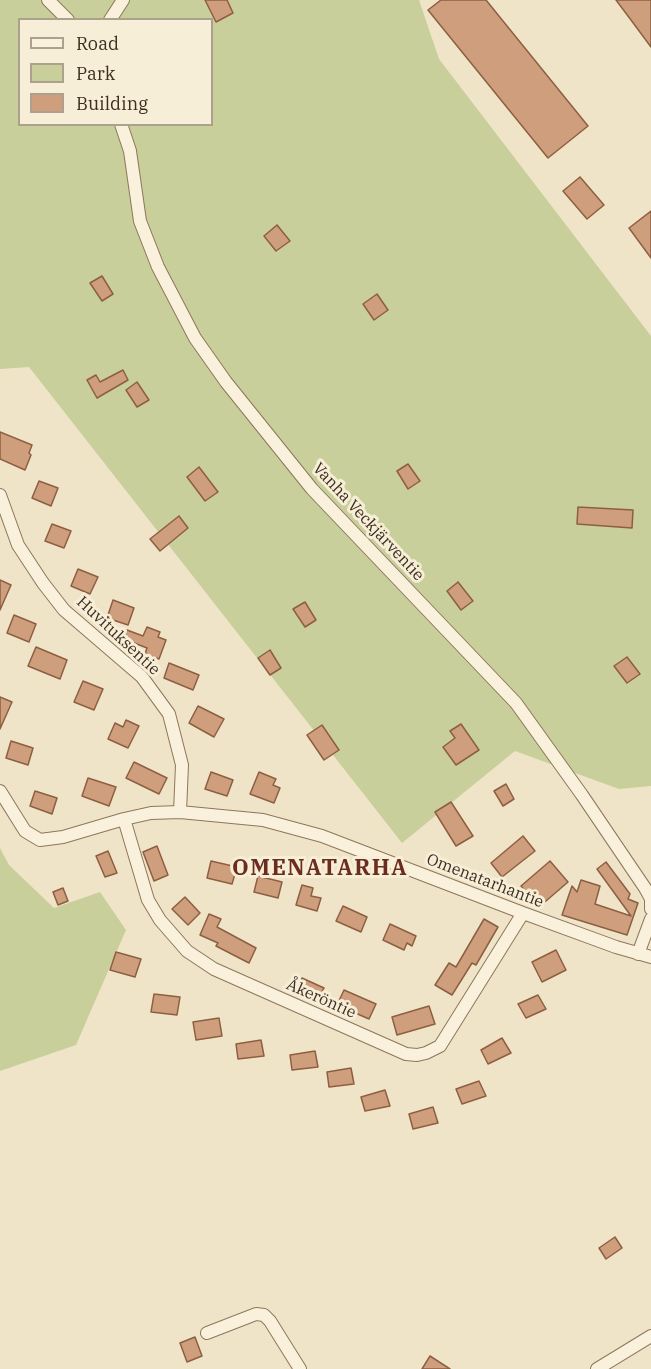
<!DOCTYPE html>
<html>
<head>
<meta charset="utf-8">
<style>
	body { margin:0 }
	#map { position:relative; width:651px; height:1369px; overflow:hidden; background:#f0e4c8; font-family:"IBM Plex Serif",serif }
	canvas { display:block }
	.legend { position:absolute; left:18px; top:18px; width:195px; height:108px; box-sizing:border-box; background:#f7eed8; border:2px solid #ada18e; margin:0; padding:8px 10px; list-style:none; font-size:18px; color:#3d2e20 }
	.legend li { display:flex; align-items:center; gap:12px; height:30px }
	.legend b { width:30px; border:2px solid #ada18e }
</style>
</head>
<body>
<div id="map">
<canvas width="651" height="1369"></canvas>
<ul class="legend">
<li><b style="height:8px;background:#faf1dc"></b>Road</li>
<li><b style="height:16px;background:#c9cf9b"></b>Park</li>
<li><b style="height:16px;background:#cf9f7d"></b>Building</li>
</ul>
</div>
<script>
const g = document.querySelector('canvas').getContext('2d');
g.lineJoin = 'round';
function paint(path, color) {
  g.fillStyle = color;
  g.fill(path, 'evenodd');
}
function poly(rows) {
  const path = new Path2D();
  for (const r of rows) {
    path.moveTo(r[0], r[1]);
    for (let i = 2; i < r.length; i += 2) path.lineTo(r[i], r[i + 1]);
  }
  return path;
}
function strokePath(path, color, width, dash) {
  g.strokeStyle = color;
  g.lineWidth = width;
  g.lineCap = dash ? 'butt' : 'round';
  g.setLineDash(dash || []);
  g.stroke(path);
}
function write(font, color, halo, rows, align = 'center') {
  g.font = font + ' "IBM Plex Serif",serif';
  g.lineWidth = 6;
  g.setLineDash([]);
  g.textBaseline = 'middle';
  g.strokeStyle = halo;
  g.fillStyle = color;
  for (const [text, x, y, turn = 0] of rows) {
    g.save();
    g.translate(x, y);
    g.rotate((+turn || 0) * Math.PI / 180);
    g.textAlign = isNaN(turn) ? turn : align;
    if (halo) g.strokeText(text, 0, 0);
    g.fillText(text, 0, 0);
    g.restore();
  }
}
paint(poly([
	[0,0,419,0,439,59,651,336,651,786,619,789,515,751,402,843,29,367,0,369],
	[20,20,212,20,212,124,20,124],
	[0,848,9,865,54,908,100,892,126,930,76,1045,0,1071]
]), '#c9cf9b');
const building = poly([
	[205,0,227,0,233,13,216,22,205,0],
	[441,0,486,0,588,126,548,158,428,10,441,0],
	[616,0,651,0,651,47,631,20,616,0],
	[580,177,604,205,587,219,563,191,580,177],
	[651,211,651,258,629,228,651,211],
	[277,225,290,241,276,251,264,236,277,225],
	[102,276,113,294,102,301,90,283,102,276],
	[377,294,388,310,374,320,363,304,377,294],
	[123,370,128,380,97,398,87,380,96,375,100,382,123,370],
	[137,382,149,400,137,407,126,390,137,382],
	[0,432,32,445,29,453,31,455,25,470,0,459,0,432],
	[408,464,420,481,408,489,397,471,408,464],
	[199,467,218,492,205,501,187,477,199,467],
	[39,481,58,488,51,506,32,498,39,481],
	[578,507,633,510,632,528,577,524,578,507],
	[179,516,188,528,160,551,150,539,179,516],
	[52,524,71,531,64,548,45,541,52,524],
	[78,569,98,577,90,594,71,586,78,569],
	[0,580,11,585,0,610,0,580],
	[458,582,473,601,461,610,447,591,458,582],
	[113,600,134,608,128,625,107,618,113,600],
	[305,602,316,620,305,627,293,609,305,602],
	[14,615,36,624,29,642,7,633,14,615],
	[147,627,160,632,158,637,166,640,159,659,145,654,147,648,124,639,127,630,143,636,147,627],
	[36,647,67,660,60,679,28,666,36,647],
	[270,650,281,668,270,675,258,658,270,650],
	[627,657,640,674,627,683,614,666,627,657],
	[169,663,199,675,193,690,164,678,169,663],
	[83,681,103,689,94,710,74,702,83,681],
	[0,697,12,702,0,729,0,697],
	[198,706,224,719,214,737,189,723,198,706],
	[126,720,139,726,128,748,108,739,115,723,123,727,126,720],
	[461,724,479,750,456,765,443,747,455,738,450,731,461,724],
	[322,725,339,750,324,760,307,735,322,725],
	[11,741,33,748,28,765,6,758,11,741],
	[134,762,167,778,159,794,126,778,134,762],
	[211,772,233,780,227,796,205,789,211,772],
	[259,772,276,779,273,785,280,788,274,803,250,794,259,772],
	[88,778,116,787,109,806,82,796,88,778],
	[506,784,514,799,503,806,494,791,506,784],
	[35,791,57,798,52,814,30,806,35,791],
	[451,802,473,836,456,846,435,812,451,802],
	[523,836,535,851,502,877,491,863,523,836],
	[157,846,168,875,154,881,143,852,157,846],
	[108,851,117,873,105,877,96,856,108,851],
	[211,861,237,867,232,884,207,878,211,861],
	[550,861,568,882,539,907,521,886,550,861],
	[606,862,630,894,628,899,638,903,627,935,562,915,572,886,577,892,581,880,600,886,595,904,631,916,597,869,606,862],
	[258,876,282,882,278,898,254,892,258,876],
	[302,885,313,888,311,896,321,898,317,911,296,905,302,885],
	[63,888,68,901,58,905,53,892,63,888],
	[185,897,200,913,188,925,172,909,185,897],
	[343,906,367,917,361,932,336,921,343,906],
	[209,914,221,919,217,927,256,948,249,963,216,946,218,943,200,935,209,914],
	[484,919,498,927,476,965,472,963,452,995,435,985,449,963,456,967,484,919],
	[390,924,416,936,412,946,407,943,404,950,383,940,390,924],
	[556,950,566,970,542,982,532,962,556,950],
	[116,952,141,959,135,977,110,970,116,952],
	[302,978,324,988,317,1002,296,991,302,978],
	[344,990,376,1004,369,1019,337,1005,344,990],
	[154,994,180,997,177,1015,151,1012,154,994],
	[538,995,546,1009,526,1018,518,1004,538,995],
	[429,1006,435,1024,397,1035,392,1017,429,1006],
	[219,1018,222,1036,196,1040,193,1022,219,1018],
	[502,1038,511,1053,488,1064,481,1050,502,1038],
	[261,1040,264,1056,238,1059,236,1044,261,1040],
	[315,1051,318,1067,292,1070,290,1055,315,1051],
	[351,1068,354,1084,329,1087,327,1072,351,1068],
	[479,1081,486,1096,462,1104,456,1089,479,1081],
	[385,1090,390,1106,365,1111,361,1097,385,1090],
	[433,1107,438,1123,413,1129,409,1114,433,1107],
	[615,1237,622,1248,606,1259,599,1248,615,1237],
	[195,1337,202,1356,187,1362,180,1343,195,1337],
	[430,1356,450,1369,422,1369,430,1356]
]);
paint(building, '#cf9f7d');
strokePath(building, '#8d5f41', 1.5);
const minor = poly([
	[48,0,68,20],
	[110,20,123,0],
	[121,124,130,151,140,221,158,267,195,338,226,382,312,489,516,703,582,795,645,888,651,899,651,909],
	[0,495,18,545,43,583,64,610,142,677,169,714,182,765,180,812],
	[0,791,25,831,40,840,63,837,124,819,151,813,180,812,263,820,322,836,523,913,616,947,651,957],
	[124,819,148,900,160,920,187,951,214,969,406,1054,417,1055,426,1053,440,1046,523,913],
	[638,954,651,919],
	[207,1333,256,1314,264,1315,270,1321,300,1369],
	[597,1369,651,1336]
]);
strokePath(minor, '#8d765c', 14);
strokePath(minor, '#faf1dc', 12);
write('16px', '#3d2e20', '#f7eed8', [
	["Vanha Veckjärventie",368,522,47],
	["Huvituksentie",118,636,43],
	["Omenatarhantie",485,881,21],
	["Åkeröntie",321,999,24]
]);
g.letterSpacing = '1.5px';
write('bold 22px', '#6b2e1e', '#f7eed8', [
	["OMENATARHA",320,869]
]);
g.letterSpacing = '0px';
</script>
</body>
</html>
